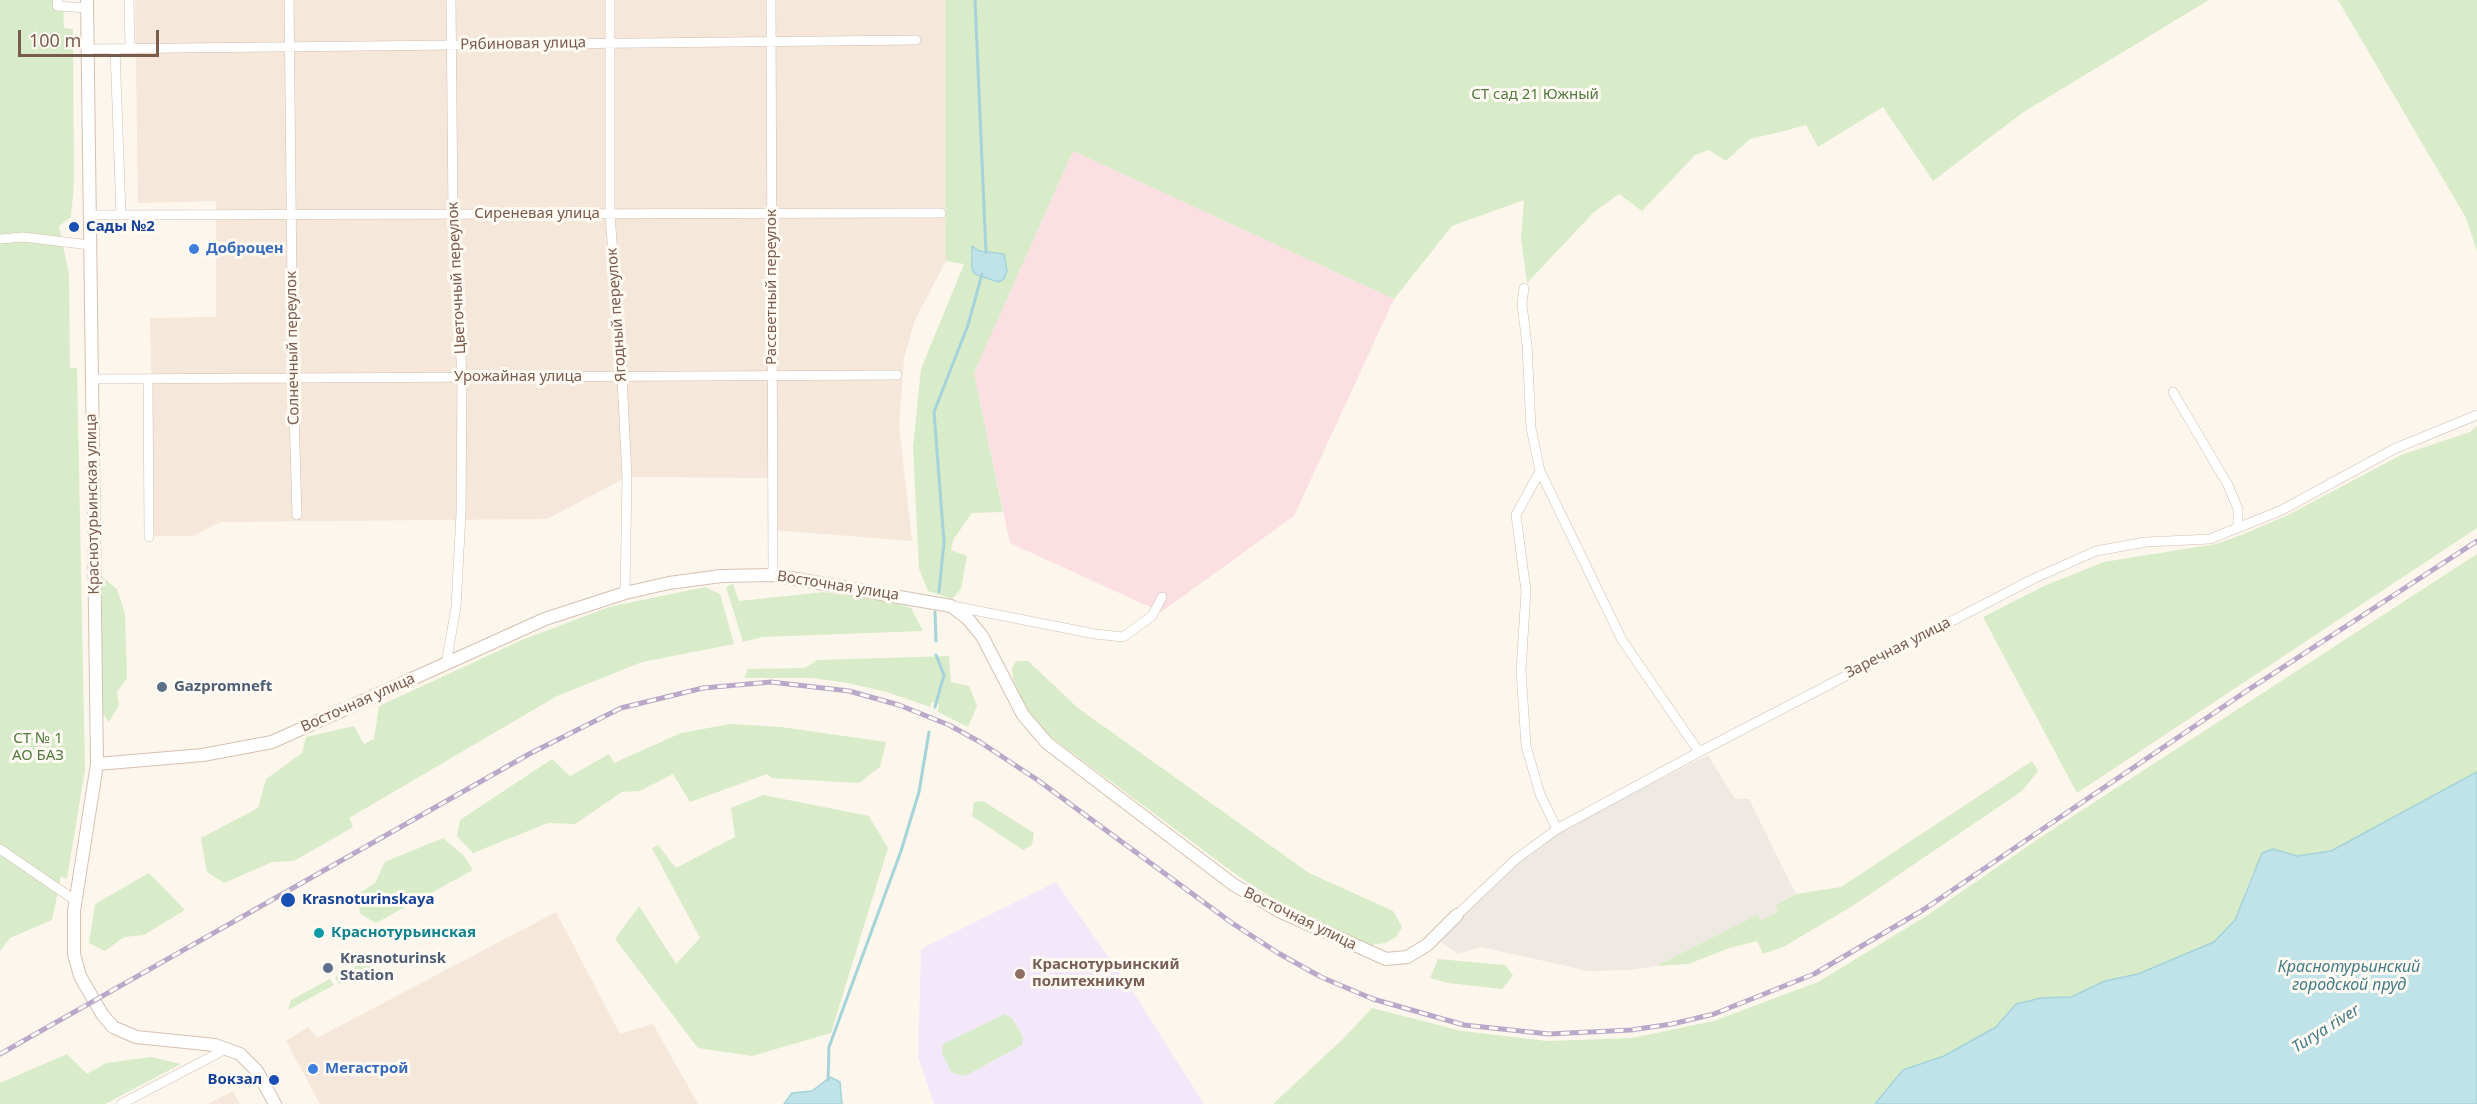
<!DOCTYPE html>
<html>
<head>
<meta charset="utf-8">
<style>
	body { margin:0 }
	#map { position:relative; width:2477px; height:1104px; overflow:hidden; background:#fdf6ec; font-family:"Noto Sans",sans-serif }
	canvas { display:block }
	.scale { position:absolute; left:18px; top:30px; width:141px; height:27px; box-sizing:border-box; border:3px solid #7a5c4d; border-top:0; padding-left:8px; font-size:18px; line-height:21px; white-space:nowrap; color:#7a5c4d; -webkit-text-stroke:4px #fffaf3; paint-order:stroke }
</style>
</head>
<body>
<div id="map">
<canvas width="2477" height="1104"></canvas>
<div class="scale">100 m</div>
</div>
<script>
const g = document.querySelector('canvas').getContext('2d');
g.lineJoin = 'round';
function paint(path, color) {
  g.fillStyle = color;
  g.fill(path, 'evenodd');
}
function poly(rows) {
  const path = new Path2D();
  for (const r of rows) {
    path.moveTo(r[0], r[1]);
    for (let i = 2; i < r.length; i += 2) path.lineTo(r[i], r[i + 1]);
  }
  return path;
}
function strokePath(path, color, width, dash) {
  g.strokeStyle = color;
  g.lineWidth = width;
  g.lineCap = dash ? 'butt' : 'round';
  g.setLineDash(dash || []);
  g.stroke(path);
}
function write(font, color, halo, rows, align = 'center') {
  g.font = font + ' "Noto Sans",sans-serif';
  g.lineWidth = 6;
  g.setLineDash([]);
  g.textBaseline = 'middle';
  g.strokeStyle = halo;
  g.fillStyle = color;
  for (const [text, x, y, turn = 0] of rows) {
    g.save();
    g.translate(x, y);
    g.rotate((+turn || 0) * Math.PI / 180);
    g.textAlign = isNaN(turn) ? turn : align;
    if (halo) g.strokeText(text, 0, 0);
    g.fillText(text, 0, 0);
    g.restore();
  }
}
paint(poly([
	[135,0,946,0,946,261,915,320,904,358,899,427,912,541,773,530,773,478,627,477,547,519,220,522,193,536,154,536,150,318,216,317,216,201,138,203],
	[556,912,620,1034,653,1024,698,1104,320,1104,286,1041,308,1027,317,1038],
	[233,1091,240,1104,208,1104]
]), '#f5e8da');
paint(poly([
	[1708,755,1735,799,1749,799,1796,894,1775,904,1778,912,1760,921,1757,915,1656,966,1631,970,1589,971,1481,947,1458,954,1438,940,1518,862,1559,831]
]), '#efe9e4');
paint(poly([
	[1056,882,1137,998,1204,1104,934,1104,918,1057,921,949]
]), '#f3e8fa');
paint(poly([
	[1073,151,1394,299,1294,516,1161,612,1010,543,974,373]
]), '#fbdfe3');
paint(poly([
	[0,0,63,0,64,28,73,29,74,184,71,217,59,226,69,274,70,368,77,368,85,770,67,879,61,876,52,920,10,938,0,951],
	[946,0,2209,0,2022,113,1933,181,1883,107,1818,147,1806,125,1784,131,1750,139,1726,161,1709,150,1695,155,1642,211,1619,194,1594,212,1527,283,1521,238,1524,200,1452,226,1394,299,1073,151,974,373,1003,512,972,513,953,540,951,550,967,556,961,589,952,599,928,591,919,569,913,447,921,369,964,264,946,261],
	[984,250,998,282,975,274,972,264,979,251],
	[2338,0,2477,0,2477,251,2466,218],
	[2477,426,2477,528,2077,793,1983,617,2044,586,2104,562,2216,544,2244,534,2290,514,2401,455,2470,432],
	[2477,554,2477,772,2331,851,2297,856,2273,849,2253,872,2235,920,2214,942,2138,974,2105,981,2071,997,2041,998,2016,1004,1997,1027,1944,1056,1903,1070,1875,1104,1273,1104,1344,1038,1372,1008,1462,1031,1547,1041,1632,1038,1714,1021,1818,982,1926,916,2050,831],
	[100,575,117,589,125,614,127,678,117,692,119,705,109,722,103,714],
	[733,584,739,601,824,592,897,603,911,608,923,631,762,637,743,642,726,587],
	[705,587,720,594,734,644,642,662,557,696,349,818,353,827,294,861,272,862,224,883,207,872,201,838,258,808,266,779,302,753,306,737,354,726,364,744,374,739,379,706,522,640,609,607],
	[949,656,951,682,969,686,977,706,968,727,938,712,939,704,932,702,930,707,887,692,848,683,812,678,744,678,748,669,805,668,817,660],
	[1016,661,1028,661,1078,708,1309,873,1393,911,1402,927,1396,937,1385,943,1370,945,1280,903,1238,876,1043,731,1022,701,1013,678,1012,669],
	[730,724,781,727,886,742,880,767,859,783,772,778,767,774,690,802,673,774,640,791,622,792,575,824,548,823,473,853,457,836,460,820,552,759,570,776,609,754,614,763,681,733],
	[2032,761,2038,771,2022,791,1854,905,1785,946,1763,954,1757,941,1730,948,1688,964,1656,966,1757,915,1761,920,1778,912,1775,905,1796,894,1841,887],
	[763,795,869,816,888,848,831,1033,752,1056,698,1048,615,939,639,906,676,964,700,938,652,848,658,845,676,868,735,837,731,808],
	[983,801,1034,833,1032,845,1023,850,972,816,974,802],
	[443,838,464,856,473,870,376,923,360,914,358,894,375,883,385,862],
	[149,873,185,910,144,935,124,937,105,951,89,943,95,904],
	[375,956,376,963,372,967,339,984,335,977],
	[1438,959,1505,965,1513,975,1502,989,1448,983,1430,978],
	[330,979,334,985,288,1010,291,1000],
	[1005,1014,1012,1018,1023,1037,1022,1045,965,1076,952,1073,942,1053,943,1044],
	[67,1054,87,1074,106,1063,151,1057,181,1064,105,1104,0,1104,0,1083]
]), '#d8ecc9');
const water = poly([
	[972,246,979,251,1004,254,1007,271,1004,279,998,282,975,274,972,269,972,246],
	[2477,772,2477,1104,1875,1104,1903,1070,1944,1056,1996,1027,2016,1004,2041,998,2071,997,2105,981,2138,974,2214,942,2235,920,2262,853,2273,849,2297,856,2331,851,2477,772],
	[830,1077,840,1082,842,1104,784,1104,792,1093,812,1091,830,1077]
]);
paint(water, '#bfe3e8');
strokePath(water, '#a5d3da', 1.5);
strokePath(poly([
	[975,0,986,253],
	[939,592,944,542,934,412,968,325,982,274],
	[935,612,936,641],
	[935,707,944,675,936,655],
	[828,1080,829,1047,901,851,919,792,929,732]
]), '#a5d3da', 3);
const street = poly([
	[58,0,57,6,87,8],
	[129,0,130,49],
	[289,0,293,378,297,515],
	[610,0,610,214,622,377,627,477,625,593],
	[771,0,773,575],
	[88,49,916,40],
	[115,49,121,215],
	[89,215,941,213],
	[0,239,23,237,90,245],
	[1524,288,1522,304,1527,345,1531,428,1540,471,1622,640,1699,752],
	[91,379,897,375],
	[148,379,149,537],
	[2173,392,2228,485,2238,509,2238,528],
	[1540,471,1516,515,1526,591,1521,670,1526,746,1540,794,1557,829],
	[953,606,1095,634,1123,637,1152,616,1162,597],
	[446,664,456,607,461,514,462,378,453,214,451,0],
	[0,849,76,901],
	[1457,915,1515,860,1557,829,1699,752,2033,579,2096,551,2146,542,2210,539,2282,510,2394,449,2477,415],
	[121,1104,226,1049]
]);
const secondary = poly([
	[87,0,97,764,74,911,74,954,80,976,102,1014,113,1027,136,1037,215,1045,240,1054,257,1071,275,1104],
	[97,764,203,755,272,742,545,619,625,593,669,583,721,576,773,575,951,606,968,619,982,636,1023,715,1047,743,1234,885,1279,911,1386,959,1407,957,1427,945,1457,915]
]);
strokePath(street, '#d1beb0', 10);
strokePath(secondary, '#d6c0b0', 14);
strokePath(street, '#fff', 9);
strokePath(secondary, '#fff', 12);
const rail = poly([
	[0,1054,531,753,621,708,703,688,771,682,849,691,899,705,949,725,980,742,1039,781,1232,923,1278,953,1321,977,1373,999,1464,1025,1549,1034,1631,1030,1672,1024,1714,1014,1814,974,1923,910,2248,690,2477,541]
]);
strokePath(rail, '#b9a8c9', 5);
strokePath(rail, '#fffaf3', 3, [9]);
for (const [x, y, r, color] of [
	[74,227,6,"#1a4fb4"],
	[194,249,6,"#3f7fe0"],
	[162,687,6,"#5c6f8a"],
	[288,900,8,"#1a4fb4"],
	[319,933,6,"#0f9aa8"],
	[328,968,6,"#5c6f8a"],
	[1020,974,6,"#8d6e63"],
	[313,1069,6,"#3f7fe0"],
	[274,1080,6,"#1a4fb4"]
]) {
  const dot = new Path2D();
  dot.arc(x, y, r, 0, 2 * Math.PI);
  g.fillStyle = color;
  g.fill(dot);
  strokePath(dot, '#fffaf3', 2);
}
write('15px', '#7a5c4d', '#fffaf3', [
	["Рябиновая улица",523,44,-1],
	["Сиреневая улица",537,214],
	["Цветочный переулок",457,278,-93],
	["Рассветный переулок",772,287,-90],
	["Ягодный переулок",617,315,-94],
	["Солнечный переулок",293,348,-91],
	["Урожайная улица",518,377],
	["Краснотурьинская улица",93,504,-91],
	["Восточная улица",838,586,9],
	["Заречная улица",1898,648,-27],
	["Восточная улица",358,703,-24],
	["Восточная улица",1300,919,26]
]);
write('15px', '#537a41', '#fffaf3', [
	["СТ сад 21 Южный",1535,95],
	["СТ № 1",38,739],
	["АО БАЗ",38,756]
]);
write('bold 15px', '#164399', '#fffaf3', [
	["Сады №2",86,227],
	["Krasnoturinskaya",302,900],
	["Вокзал",262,1080,"right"]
], 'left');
write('bold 15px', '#366cbe', '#fffaf3', [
	["Доброцен",206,249],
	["Мегастрой",325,1069]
], 'left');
write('bold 15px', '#4e5e75', '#fffaf3', [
	["Gazpromneft",174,687],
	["Krasnoturinsk",340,959],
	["Station",340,976]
], 'left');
write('bold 15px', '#0d838f', '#fffaf3', [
	["Краснотурьинская",331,933]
], 'left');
write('bold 15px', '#785e54', '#fffaf3', [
	["Краснотурьинский",1032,965],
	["политехникум",1032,982]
], 'left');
write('italic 16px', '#437c86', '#fffaf3', [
	["Краснотурьинский",2349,967],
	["городской пруд",2349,985],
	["Turya river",2326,1029,-32]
]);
</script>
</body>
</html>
